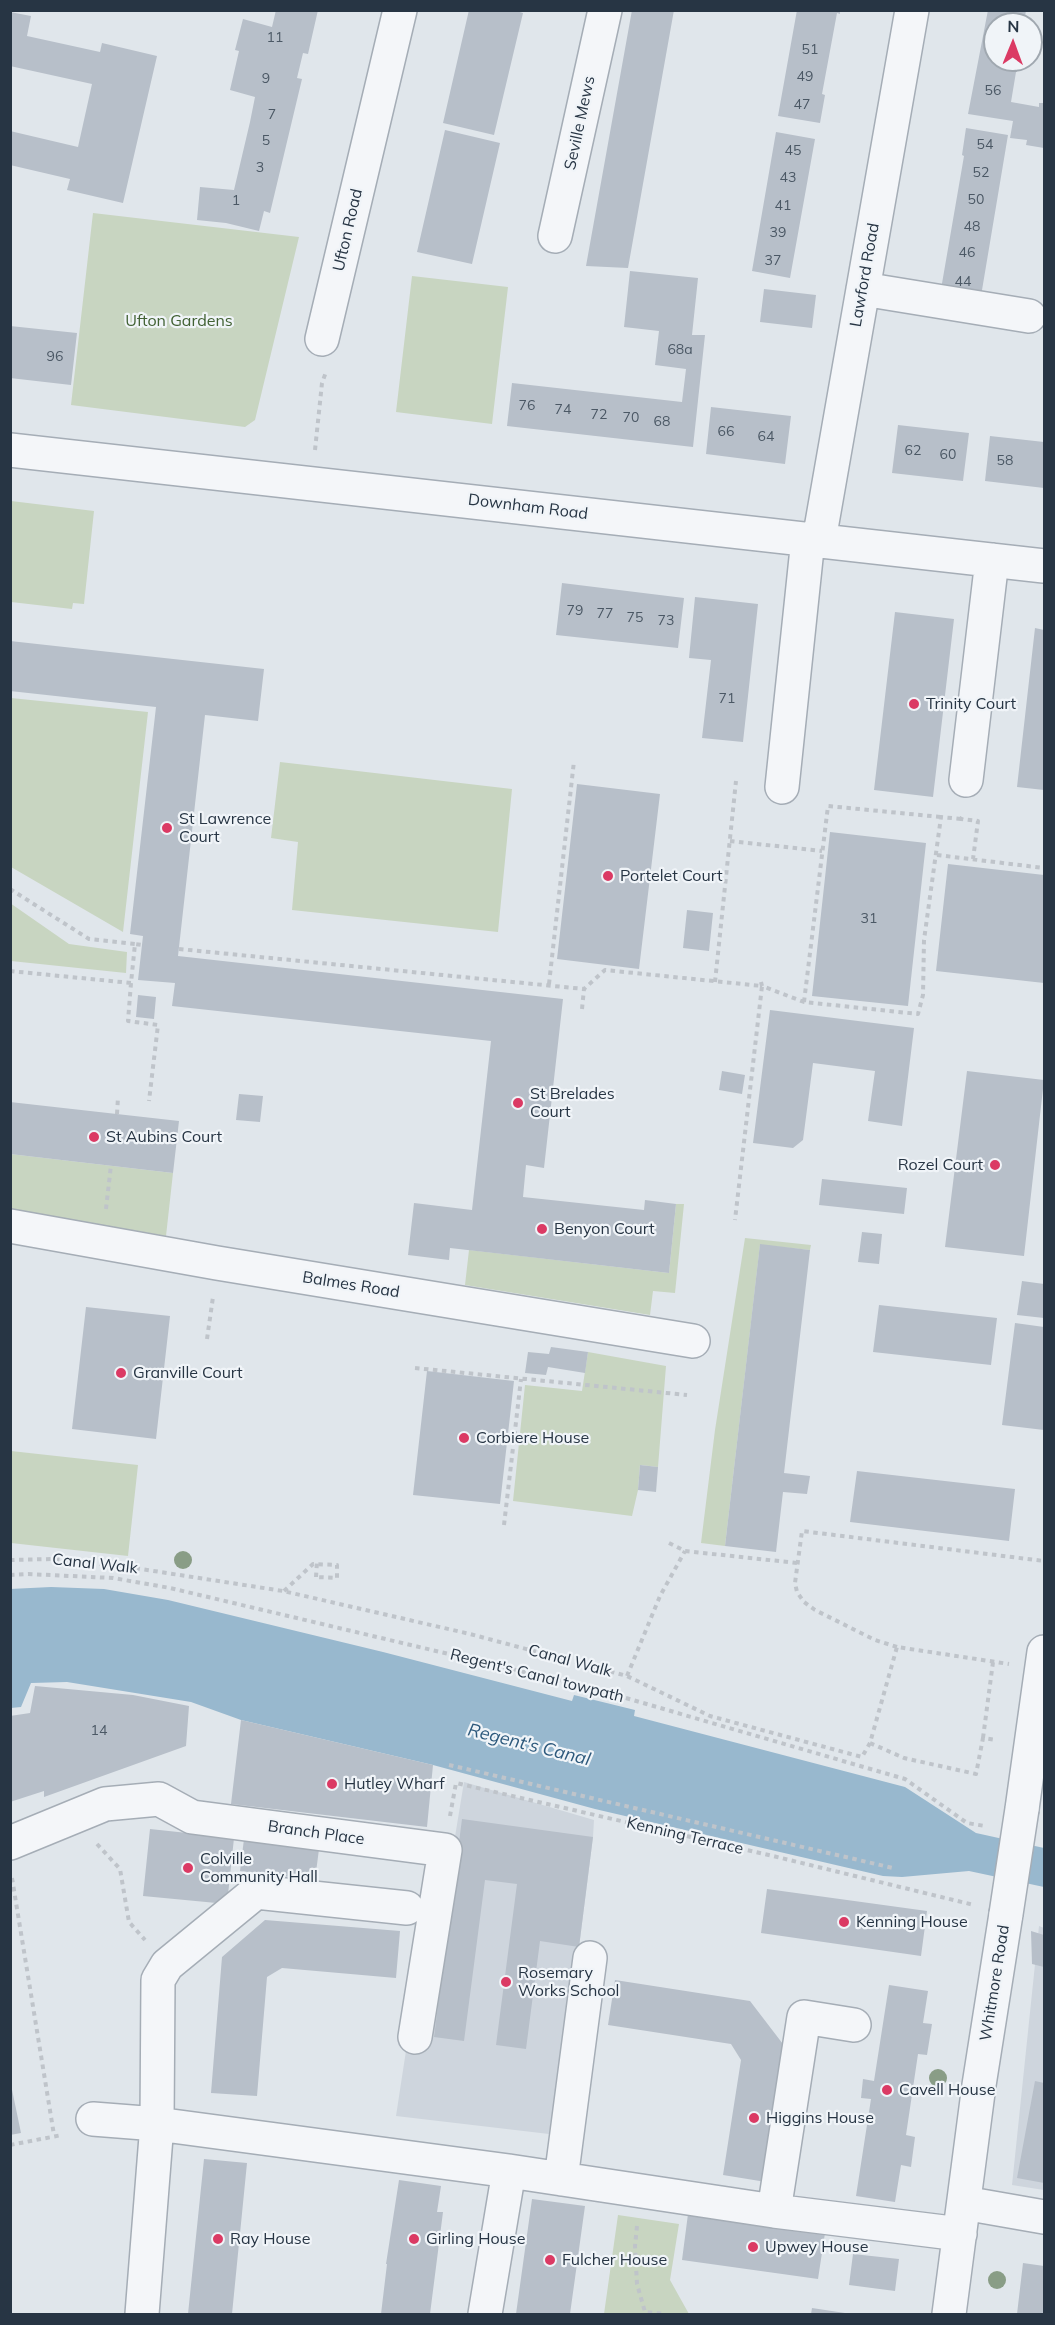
<!DOCTYPE html>
<html>
<head>
<meta charset="utf-8">
<style>
	body { margin:0 }
	#map { position:relative; width:1055px; height:2325px; overflow:hidden; background:#e0e6eb; font-family:Mulish,sans-serif }
	canvas { display:block }
	.frame { position:absolute; inset:0; border:12px solid #273544; pointer-events:none }
	.north { position:absolute; left:983px; top:12px; width:60px; height:60px; box-sizing:border-box; background:#f0f4f8; border:2px solid #a0a8b0; border-radius:50%; rotate:1deg; font-size:16px; font-weight:700; line-height:24px; text-align:center; color:#273544 }
	.north::after { content:''; display:block; margin:auto; width:21px; height:27px; background:#db3a64; clip-path:polygon(50% 0,100% 100%,50% 72%,0 100%) }
</style>
</head>
<body>
<div id="map">
<canvas width="1055" height="2325"></canvas>
<div class="frame"></div>
<div class="north">N</div>
</div>
<script>
const g = document.querySelector('canvas').getContext('2d');
g.lineJoin = 'round';
function paint(path, color) {
  g.fillStyle = color;
  g.fill(path, 'evenodd');
}
function poly(rows) {
  const path = new Path2D();
  for (const r of rows) {
    path.moveTo(r[0], r[1]);
    for (let i = 2; i < r.length; i += 2) path.lineTo(r[i], r[i + 1]);
  }
  return path;
}
function strokePath(path, color, width, dash) {
  g.strokeStyle = color;
  g.lineWidth = width;
  g.lineCap = dash ? 'butt' : 'round';
  g.setLineDash(dash || []);
  g.stroke(path);
}
function write(font, color, halo, rows, align = 'center') {
  g.font = font + ' Mulish,sans-serif';
  g.lineWidth = 4.5;
  g.setLineDash([]);
  g.textBaseline = 'middle';
  g.strokeStyle = halo;
  g.fillStyle = color;
  for (const [text, x, y, turn = 0] of rows) {
    g.save();
    g.translate(x, y);
    g.rotate((+turn || 0) * Math.PI / 180);
    g.textAlign = isNaN(turn) ? turn : align;
    if (halo) g.strokeText(text, 0, 0);
    g.fillText(text, 0, 0);
    g.restore();
  }
}
paint(poly([
	[464,1782,594,1820,593,1837,579,1947,549,2134,396,2116,411,2018,435,2021,451,1861],
	[1039,1926,1044,1928,1044,2190,1012,2185]
]), '#ced5dd');
paint(poly([
	[93,213,299,237,255,420,245,427,71,405],
	[412,276,508,287,492,424,396,412],
	[11,501,94,511,84,604,73,603,72,609,11,602],
	[11,698,148,712,123,932,11,867],
	[280,762,512,789,498,932,292,910,298,842,271,838],
	[10,903,69,944,127,952,126,973,11,961],
	[10,1154,173,1173,166,1236,11,1209],
	[676,1204,684,1204,675,1293,653,1291,650,1315,465,1285,469,1250,669,1273],
	[745,1238,811,1245,810,1250,760,1245,725,1546,701,1543,715,1430],
	[588,1352,666,1366,658,1467,640,1465,638,1490,632,1516,513,1501,525,1385,582,1391],
	[11,1451,138,1465,128,1556,11,1543],
	[618,2215,679,2224,670,2280,689,2314,604,2314]
]), '#c8d5c1');
paint(poly([
	[51,1587,104,1589,168,1600,383,1652,572,1701,574,1695,635,1710,634,1716,905,1787,976,1833,1044,1848,1044,1887,969,1871,902,1877,883,1876,595,1809,433,1765,241,1720,191,1702,67,1682,31,1683,21,1707,11,1708,10,1589]
]), '#98b8ce');
paint(poly([
	[276,10,318,10,308,54,303,53,297,78,302,79,270,213,264,211,259,231,226,223,197,220,200,187,234,190,250,122,255,97,230,90,239,51,235,50,243,19,272,27],
	[469,10,513,10,523,13,494,135,443,123],
	[632,10,674,10,628,268,586,266],
	[797,10,840,10,840,14,837,13,822,94,825,95,820,123,778,116],
	[988,10,1026,10,1024,24,995,24,995,60,1018,60,1011,102,1039,107,1039,103,1044,103,1044,148,1026,145,1027,140,1010,138,1013,121,968,114],
	[10,12,31,16,27,36,100,52,102,43,157,56,123,203,67,190,70,179,10,165,10,131,78,147,92,84,10,66],
	[966,128,1008,135,980,302,940,295,964,156,962,155],
	[445,130,500,143,472,264,417,252],
	[776,132,815,139,790,278,752,271],
	[630,271,698,278,692,335,705,335,693,447,507,426,512,383,682,402,686,369,655,365,659,331,624,327],
	[764,289,816,295,812,328,760,322],
	[10,326,77,333,71,385,10,378],
	[711,407,791,416,785,464,706,454],
	[898,425,969,433,963,481,892,473],
	[990,436,1044,442,1044,488,985,481],
	[562,583,684,598,678,648,556,635],
	[695,597,758,604,743,742,702,738,711,660,689,658],
	[895,612,954,619,933,797,874,790],
	[1035,628,1044,630,1044,790,1017,787],
	[10,641,264,669,258,721,205,715,178,956,563,999,544,1168,526,1165,523,1197,644,1210,645,1200,676,1204,669,1273,450,1248,449,1260,408,1255,414,1203,472,1210,491,1041,172,1006,175,983,138,980,143,936,130,934,156,707,10,691],
	[577,784,660,794,639,969,557,959],
	[830,832,926,843,908,1006,812,996],
	[948,864,1044,875,1044,983,936,971],
	[687,910,713,913,709,951,683,948],
	[138,995,156,997,154,1019,136,1017],
	[770,1010,914,1028,902,1126,868,1121,875,1071,813,1063,803,1140,793,1148,753,1143],
	[722,1071,745,1075,742,1094,719,1090],
	[967,1071,1044,1080,1024,1256,945,1247],
	[239,1094,263,1096,260,1122,236,1120],
	[10,1102,179,1121,173,1173,10,1154],
	[822,1179,907,1188,904,1214,819,1205],
	[862,1232,882,1234,879,1264,858,1262],
	[760,1244,810,1250,784,1473,810,1476,807,1494,783,1492,776,1552,725,1546],
	[1022,1281,1044,1284,1044,1318,1017,1315],
	[879,1305,997,1318,991,1365,873,1352],
	[86,1307,170,1316,156,1439,72,1429],
	[1015,1323,1044,1327,1044,1430,1002,1425],
	[551,1347,588,1352,585,1373,548,1367,546,1375,525,1373,528,1352,549,1354],
	[427,1371,514,1381,500,1504,413,1495],
	[640,1465,658,1467,656,1492,638,1490],
	[857,1471,1015,1489,1009,1541,850,1522],
	[35,1686,133,1695,189,1706,186,1746,44,1797,44,1791,10,1802,10,1716,30,1713],
	[241,1720,433,1765,427,1827,231,1804],
	[462,1819,593,1837,579,1947,540,1941,526,2049,496,2045,517,1884,485,1880,464,2041,434,2037],
	[150,1829,234,1838,227,1904,143,1896],
	[244,1839,319,1849,315,1880,240,1871],
	[767,1889,927,1911,921,1956,761,1933],
	[265,1920,400,1931,396,1978,282,1968,267,1977,257,2096,211,2093,222,1957],
	[1031,1931,1044,1935,1044,1967,1032,1964],
	[615,1980,750,2001,786,2048,766,2182,723,2175,741,2060,731,2044,608,2025],
	[889,1985,928,1991,923,2023,932,2024,927,2055,918,2054,906,2135,915,2137,911,2167,901,2165,895,2202,856,2196,871,2099,861,2098,863,2079,874,2081],
	[10,2080,21,2133,10,2135],
	[1035,2081,1044,2083,1044,2183,1017,2178],
	[204,2159,247,2163,232,2314,188,2314],
	[399,2180,441,2186,437,2212,443,2212,430,2314,381,2314,387,2264,386,2264],
	[532,2199,585,2206,570,2314,516,2314],
	[688,2214,825,2233,818,2279,682,2260],
	[853,2254,899,2259,895,2291,849,2285],
	[1023,2263,1044,2266,1044,2314,1017,2314],
	[812,2308,845,2313,845,2314,811,2314]
]), '#b7bfc9');
const minor = poly([
	[555,236,605,10],
	[863,289,1029,316],
	[322,339,400,10],
	[10,450,1044,566],
	[819,540,912,10],
	[966,780,992,560],
	[782,787,808,539],
	[10,1226,217,1263,693,1341],
	[1022,1809,1044,1652],
	[10,1843,105,1804,159,1799,192,1817,445,1850,415,2037],
	[93,2119,157,2124,509,2171,774,2211,960,2234],
	[561,2179,590,1958],
	[964,2203,1044,2217],
	[774,2211,804,2017,854,2025],
	[142,2314,157,2124,158,1980,167,1965,256,1892,407,1908],
	[485,2314,509,2171],
	[949,2314,979,2085,1006,1914]
]);
strokePath(minor, '#a5adb6', 36);
strokePath(poly([
	[315,450,322,383,326,372],
	[962,817,961,819,978,821,973,859],
	[730,841,822,851],
	[937,855,1044,868],
	[10,889,89,939,135,944],
	[179,949,584,989],
	[10,971,131,983,135,944,142,945],
	[715,982,736,781],
	[761,982,762,986,804,1002,918,1014,923,995,924,940,941,817,961,819],
	[131,983,128,1021,158,1025,149,1101],
	[549,984,574,761],
	[804,1002,828,806,941,817],
	[582,1009,584,989,605,970,762,986,735,1220],
	[117,1114,118,1097],
	[106,1209,111,1165],
	[207,1339,213,1297],
	[415,1368,687,1395],
	[504,1525,521,1379],
	[669,1543,685,1551,797,1563],
	[10,1560,52,1559,128,1567,283,1591,470,1634,627,1676,710,1716,862,1757,870,1743,897,1647,1009,1664],
	[10,1575,28,1574,113,1578,170,1588,588,1687,905,1779,967,1823,985,1826],
	[284,1591,313,1564,337,1565,337,1578,316,1577],
	[897,1647,875,1640,815,1610,804,1602,797,1592,795,1583,802,1531,1044,1561],
	[627,1676,660,1596,685,1551],
	[983,1738,993,1662],
	[870,1743,904,1758,976,1774,983,1738,996,1740],
	[449,1765,893,1868],
	[450,1816,456,1783,773,1856,974,1905],
	[97,1844,120,1869,129,1922,145,1940],
	[12,1878,54,2135],
	[10,2145,62,2135],
	[637,2226,635,2246,637,2284,645,2312,665,2314]
]), '#bfc4ca', 4, [4.5, 4.5]);
strokePath(minor, '#f4f6f9', 33);
const minorBridge = poly([
	[1006,1914,1022,1809]
]);
strokePath(minorBridge, '#a5adb6', 36, []);
strokePath(poly([
	[316,1577,317,1561]
]), '#bfc4ca', 4, [4.5, 4.5]);
strokePath(minorBridge, '#f4f6f9', 33);
g.fillStyle = '#899d86';
for (const [x, y] of [
	[183,1560],
	[938,2078],
	[997,2280]
]) {
  g.beginPath();
  g.arc(x, y, 9, 0, 2 * Math.PI);
  g.fill();
}
for (const [x, y, r, color] of [
	[914,704,6,"#db3a64"],
	[167,828,6,"#db3a64"],
	[608,876,6,"#db3a64"],
	[518,1103,6,"#db3a64"],
	[94,1137,6,"#db3a64"],
	[995,1165,6,"#db3a64"],
	[542,1229,6,"#db3a64"],
	[121,1373,6,"#db3a64"],
	[464,1438,6,"#db3a64"],
	[332,1784,6,"#db3a64"],
	[188,1868,6,"#db3a64"],
	[844,1922,6,"#db3a64"],
	[506,1982,6,"#db3a64"],
	[887,2090,6,"#db3a64"],
	[754,2118,6,"#db3a64"],
	[218,2239,6,"#db3a64"],
	[414,2239,6,"#db3a64"],
	[753,2247,6,"#db3a64"],
	[550,2260,6,"#db3a64"]
]) {
  const dot = new Path2D();
  dot.arc(x, y, r, 0, 2 * Math.PI);
  g.fillStyle = color;
  g.fill(dot);
  strokePath(dot, '#f0f4f8', 2);
}
write('14px', '#4b5865', null, [
	["11",275,38],
	["51",810,50],
	["49",805,77],
	["9",266,79],
	["56",993,91],
	["47",802,105],
	["7",272,115],
	["5",266,141],
	["54",985,145],
	["45",793,151],
	["3",260,168],
	["52",981,173],
	["43",788,178],
	["50",976,200],
	["1",236,201],
	["41",783,206],
	["48",972,227],
	["39",778,233],
	["46",967,253],
	["37",773,261],
	["44",963,282],
	["68a",680,350],
	["96",55,357],
	["76",527,406],
	["74",563,410],
	["72",599,415],
	["70",631,418],
	["68",662,422],
	["66",726,432],
	["64",766,437],
	["62",913,451],
	["60",948,455],
	["58",1005,461],
	["79",575,611],
	["77",605,614],
	["75",635,618],
	["73",666,621],
	["71",727,699],
	["31",869,919],
	["14",99,1731]
]);
write('16px', '#273544', '#f0f4f8', [
	["Seville Mews",580,123,-78],
	["Ufton Road",348,230,-77],
	["Lawford Road",865,275,-80],
	["Downham Road",528,507,7],
	["Balmes Road",351,1285,9],
	["Canal Walk",95,1564,6],
	["Canal Walk",570,1661,15],
	["Regent's Canal towpath",537,1676,14],
	["Branch Place",316,1833,8],
	["Kenning Terrace",685,1836,13],
	["Whitmore Road",995,1983,-81]
]);
write('16px', '#416133', '#f0f4f8', [
	["Ufton Gardens",179,321]
]);
write('16px', '#273544', '#f0f4f8', [
	["Trinity Court",926,704],
	["St Lawrence",179,819],
	["Court",179,837],
	["Portelet Court",620,876],
	["St Brelades",530,1094],
	["Court",530,1112],
	["St Aubins Court",106,1137],
	["Rozel Court",983,1165,"right"],
	["Benyon Court",554,1229],
	["Granville Court",133,1373],
	["Corbiere House",476,1438],
	["Hutley Wharf",344,1784],
	["Colville",200,1859],
	["Community Hall",200,1877],
	["Kenning House",856,1922],
	["Rosemary",518,1973],
	["Works School",518,1991],
	["Cavell House",899,2090],
	["Higgins House",766,2118],
	["Ray House",230,2239],
	["Girling House",426,2239],
	["Upwey House",765,2247],
	["Fulcher House",562,2260]
], 'left');
write('italic 18px', '#2d597c', '#f0f4f8', [
	["Regent's Canal",529,1745,14]
]);
</script>
</body>
</html>
